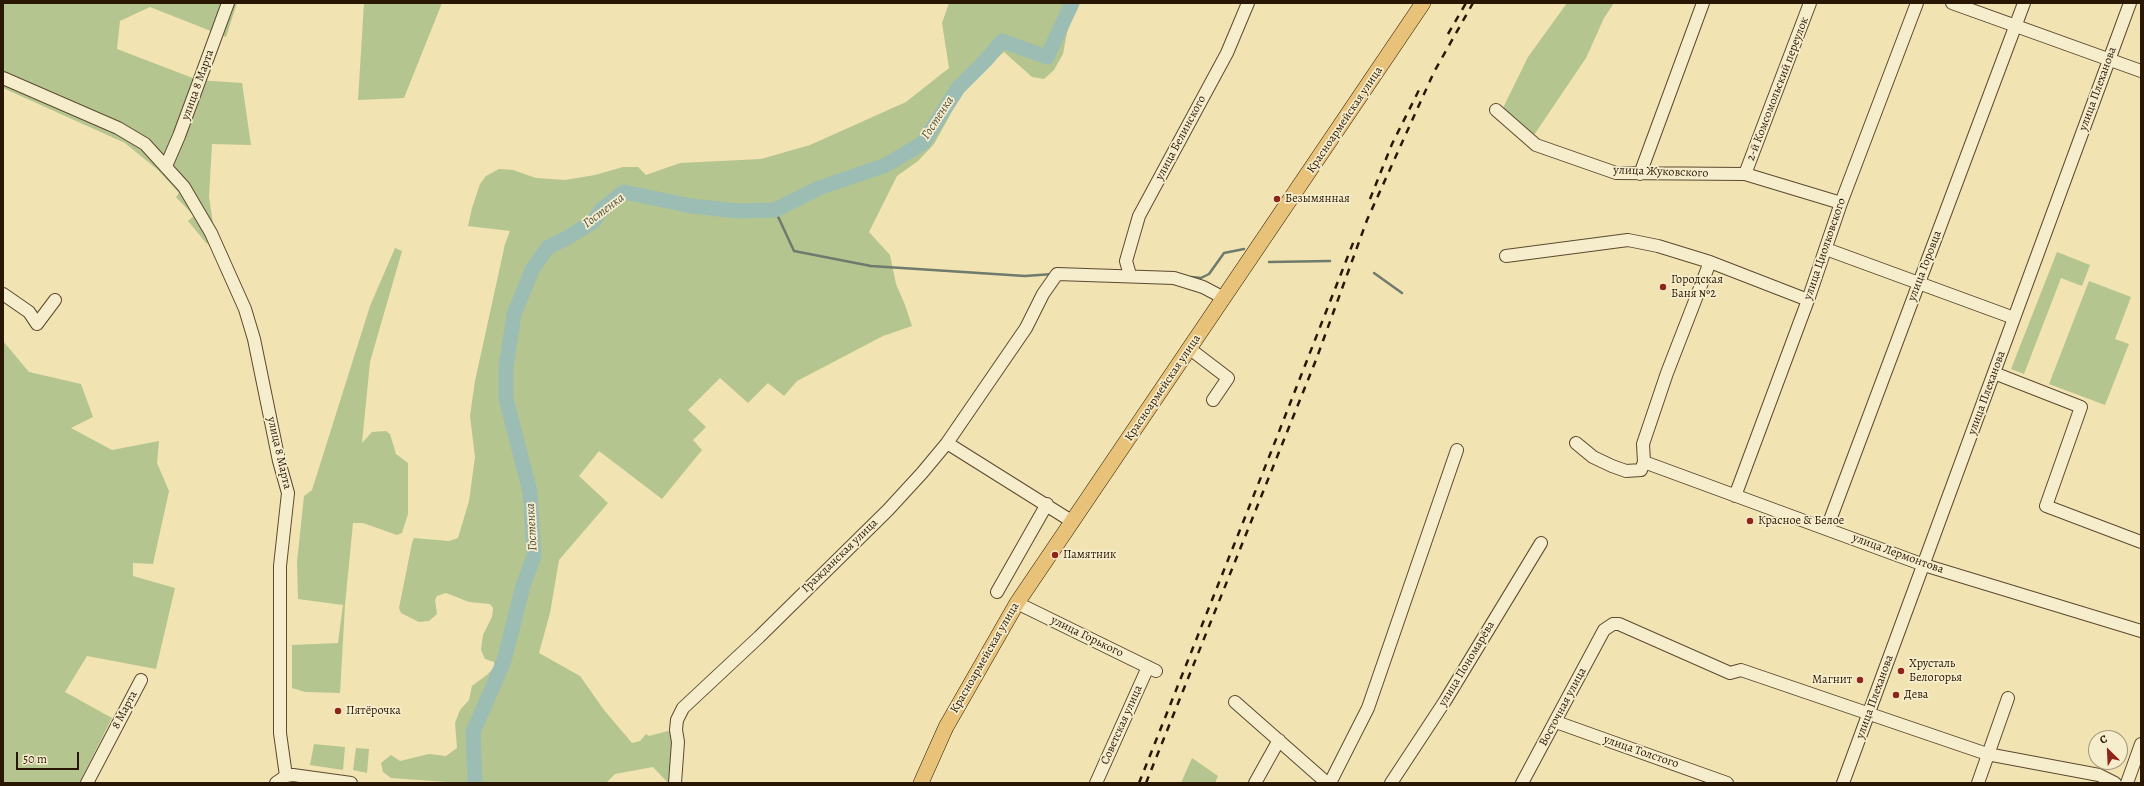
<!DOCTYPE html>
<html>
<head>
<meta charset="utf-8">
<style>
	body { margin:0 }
	#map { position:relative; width:2144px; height:786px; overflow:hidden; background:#f1e3b2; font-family:Alegreya,serif }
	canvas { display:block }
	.frame { position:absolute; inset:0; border:4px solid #2a1703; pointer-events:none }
	.north { position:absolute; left:2088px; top:730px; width:40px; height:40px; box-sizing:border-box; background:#f6edcd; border:1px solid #a4977c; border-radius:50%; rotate:336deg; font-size:11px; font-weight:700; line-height:16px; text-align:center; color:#2a1703 }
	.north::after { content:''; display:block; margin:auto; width:14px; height:18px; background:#8f2418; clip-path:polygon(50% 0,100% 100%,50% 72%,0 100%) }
	.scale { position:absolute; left:16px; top:752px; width:63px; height:18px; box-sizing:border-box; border:2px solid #2a1703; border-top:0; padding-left:5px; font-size:12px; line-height:14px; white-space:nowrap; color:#2a1703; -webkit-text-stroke:3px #f6edcd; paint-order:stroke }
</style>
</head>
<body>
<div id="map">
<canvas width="2144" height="786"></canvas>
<div class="frame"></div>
<div class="north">С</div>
<div class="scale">50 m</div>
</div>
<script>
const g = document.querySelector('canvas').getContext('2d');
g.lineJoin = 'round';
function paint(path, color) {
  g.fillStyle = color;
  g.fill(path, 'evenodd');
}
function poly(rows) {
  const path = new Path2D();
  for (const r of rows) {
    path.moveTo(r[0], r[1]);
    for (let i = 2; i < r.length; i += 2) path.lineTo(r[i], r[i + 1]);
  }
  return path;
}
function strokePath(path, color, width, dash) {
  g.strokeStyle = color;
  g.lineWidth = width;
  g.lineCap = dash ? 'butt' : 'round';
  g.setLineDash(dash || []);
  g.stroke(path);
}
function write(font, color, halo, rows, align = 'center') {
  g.font = font + ' Alegreya,serif';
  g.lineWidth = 3.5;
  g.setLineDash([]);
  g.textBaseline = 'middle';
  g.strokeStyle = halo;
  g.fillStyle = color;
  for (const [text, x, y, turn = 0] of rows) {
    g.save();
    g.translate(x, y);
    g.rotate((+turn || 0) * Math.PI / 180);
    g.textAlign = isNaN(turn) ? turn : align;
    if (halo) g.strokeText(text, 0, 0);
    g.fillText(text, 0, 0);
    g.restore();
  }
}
paint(poly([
	[3,3,237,3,226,37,150,7,120,21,117,49,198,80,242,83,251,145,212,144,209,197,215,236,207,244,188,221,194,216,176,197,179,193,158,170,125,143,3,88],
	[364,3,442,3,404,98,358,100],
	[949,3,1080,3,1068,27,1063,54,1054,70,1044,79,1032,77,1004,52,966,85,957,96,949,117,934,144,918,161,897,176,869,232,890,255,896,284,905,305,912,326,883,336,797,381,784,396,768,383,748,403,720,378,688,410,706,427,693,440,702,450,662,499,599,451,579,476,608,503,559,560,550,613,539,653,580,676,604,710,632,743,640,741,646,734,649,736,668,731,673,735,674,783,668,783,653,767,615,774,606,783,461,783,391,778,383,772,381,763,391,755,400,761,429,754,446,756,457,748,455,723,460,710,469,700,472,686,488,674,494,667,494,662,485,659,481,650,483,635,492,617,493,608,490,604,469,602,446,593,437,596,435,600,437,614,429,621,419,622,401,613,399,608,412,543,414,538,449,541,458,538,469,501,475,457,470,416,475,381,505,244,510,231,468,226,472,208,480,184,486,176,499,169,513,170,536,178,565,180,595,175,623,167,638,167,646,175,680,163,761,159,810,145,906,102,949,68,942,23],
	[1567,3,1614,3,1604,18,1586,58,1534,135,1502,110,1528,57],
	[395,248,402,251,370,362,362,443,372,432,386,431,390,434,396,454,408,463,408,514,402,533,397,535,363,523,353,523,345,605,340,693,305,692,292,688,292,645,338,643,343,605,298,599,297,562,304,496,312,490,370,306],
	[2057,252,2090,265,2082,286,2061,278,2024,374,2011,369],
	[2089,281,2131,297,2115,339,2129,344,2105,405,2049,384],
	[3,341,29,372,81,384,93,417,71,428,112,450,159,441,157,463,169,491,153,564,133,563,133,576,175,588,156,669,87,656,65,692,112,718,79,783,3,783],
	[314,744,345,747,343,770,310,765],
	[356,748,369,749,367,773,353,770],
	[1192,758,1218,776,1215,783,1181,783]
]), '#b4c590');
strokePath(poly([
	[775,210,794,251,871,266,1025,276,1053,274],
	[1269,262,1330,261],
	[1374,273,1402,293],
	[1191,277,1201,278,1209,274,1224,253,1244,249]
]), '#6e7b6d', 2.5);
strokePath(poly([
	[475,783,473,732,504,661,523,586,534,556,530,492,506,399,506,367,514,314,533,268,548,247,565,239,593,222,601,210,624,192,691,206,738,211,775,210,819,188,886,165,923,143,958,88,986,60,1002,41,1047,57,1072,3]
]), '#9cbdb4', 15);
const minor = poly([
	[1952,3,2141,71],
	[3,78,118,128,145,144,184,187,211,233,245,309,254,339,279,461,288,493,280,566,280,733,286,776],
	[1496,110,1536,145,1616,173,1745,174,1841,203],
	[166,166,179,136,228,3],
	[1640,174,1703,3],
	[1745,174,1810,3],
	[1826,249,2014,318],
	[1506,256,1628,240,1658,246,1710,262,1808,300],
	[1130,275,1126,261,1139,216,1227,53,1248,3],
	[3,294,29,312,37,324,55,300],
	[1190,349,1228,378,1213,400],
	[1994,373,2081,407,2046,506,2141,542],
	[947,443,1073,522],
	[1576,443,1593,457,1612,466,1626,471,1641,470,1644,462,1643,444,1667,373,1710,262],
	[1644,462,1924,565,2141,631],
	[1735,496,1808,300,1841,203,1917,3],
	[1827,528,2024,3],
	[997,592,1047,504],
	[1017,603,1156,671],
	[1235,702,1327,783],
	[1556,722,1727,783],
	[87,783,141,680],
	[276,783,286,776,293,775,351,783],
	[675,783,678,742,676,730,677,720,683,708,759,637,888,510,922,473,947,443,1026,328,1043,294,1057,274,1174,278,1203,287,1224,298],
	[1096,783,1148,667],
	[1255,783,1279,740],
	[1330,783,1368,708,1457,450],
	[1391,783,1445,701,1541,543],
	[1522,783,1604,630,1613,624,1619,624,1730,673,1741,670,1987,754,2099,775,2115,783],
	[1843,783,2130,3],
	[1978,783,2008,698],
	[2127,783,2141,744]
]);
const major = poly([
	[921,783,946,727,1017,603,1423,3]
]);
strokePath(minor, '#5c4a2f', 14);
strokePath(major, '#2a1703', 16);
strokePath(minor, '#f6edcd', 12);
strokePath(major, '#e8c279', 15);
strokePath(poly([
	[1448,34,1466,3],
	[1370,199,1392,144,1421,86],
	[1139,783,1271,452,1355,238],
	[1146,783,1316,360,1367,220,1434,72,1473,3]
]), '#2a1703', 2.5, [7, 7]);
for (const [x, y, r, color] of [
	[1277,199,4,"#8f2418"],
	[1663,287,4,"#8f2418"],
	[1750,521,4,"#8f2418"],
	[1055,555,4,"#8f2418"],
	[1901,671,4,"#8f2418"],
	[1860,680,4,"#8f2418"],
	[1896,695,4,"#8f2418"],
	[338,711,4,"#8f2418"]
]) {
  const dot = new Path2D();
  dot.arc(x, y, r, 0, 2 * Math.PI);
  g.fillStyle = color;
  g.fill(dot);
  strokePath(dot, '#f6edcd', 1.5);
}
write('12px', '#2a1703', '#f6edcd', [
	["улица 8 Марта",198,85,-70],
	["2-й Комсомольский переулок",1778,89,-69],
	["улица Плеханова",2098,89,-70],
	["Красноармейская улица",1345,120,-56],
	["улица Белинского",1181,138,-62],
	["улица Жуковского",1661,172,2],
	["улица Циолковского",1825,249,-71],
	["улица Горовца",1925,266,-69],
	["Красноармейская улица",1163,388,-56],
	["улица Плеханова",1987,393,-70],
	["улица 8 Марта",279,453,77],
	["улица Лермонтова",1898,554,20],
	["Гражданская улица",840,556,-44],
	["улица Горького",1087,637,26],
	["Красноармейская улица",985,658,-60],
	["улица Пономарёва",1467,664,-59],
	["улица Плеханова",1875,697,-70],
	["Восточная улица",1563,707,-62],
	["8 Марта",125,710,-62],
	["Советская улица",1122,725,-66],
	["улица Толстого",1641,752,19]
]);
write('12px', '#2a1703', '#f6edcd', [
	["Безымянная",1285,199],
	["Городская",1671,280],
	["Баня №2",1671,294],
	["Красное & Белое",1758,521],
	["Памятник",1063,555],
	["Хрусталь",1909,664],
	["Белогорья",1909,678],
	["Магнит",1852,680,"right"],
	["Дева",1904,695],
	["Пятёрочка",346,711]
], 'left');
write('italic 13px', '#525141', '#f6edcd', [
	["Гостенка",938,118,-57],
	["Гостенка",604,211,-37],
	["Гостенка",532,527,-93]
]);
</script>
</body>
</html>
